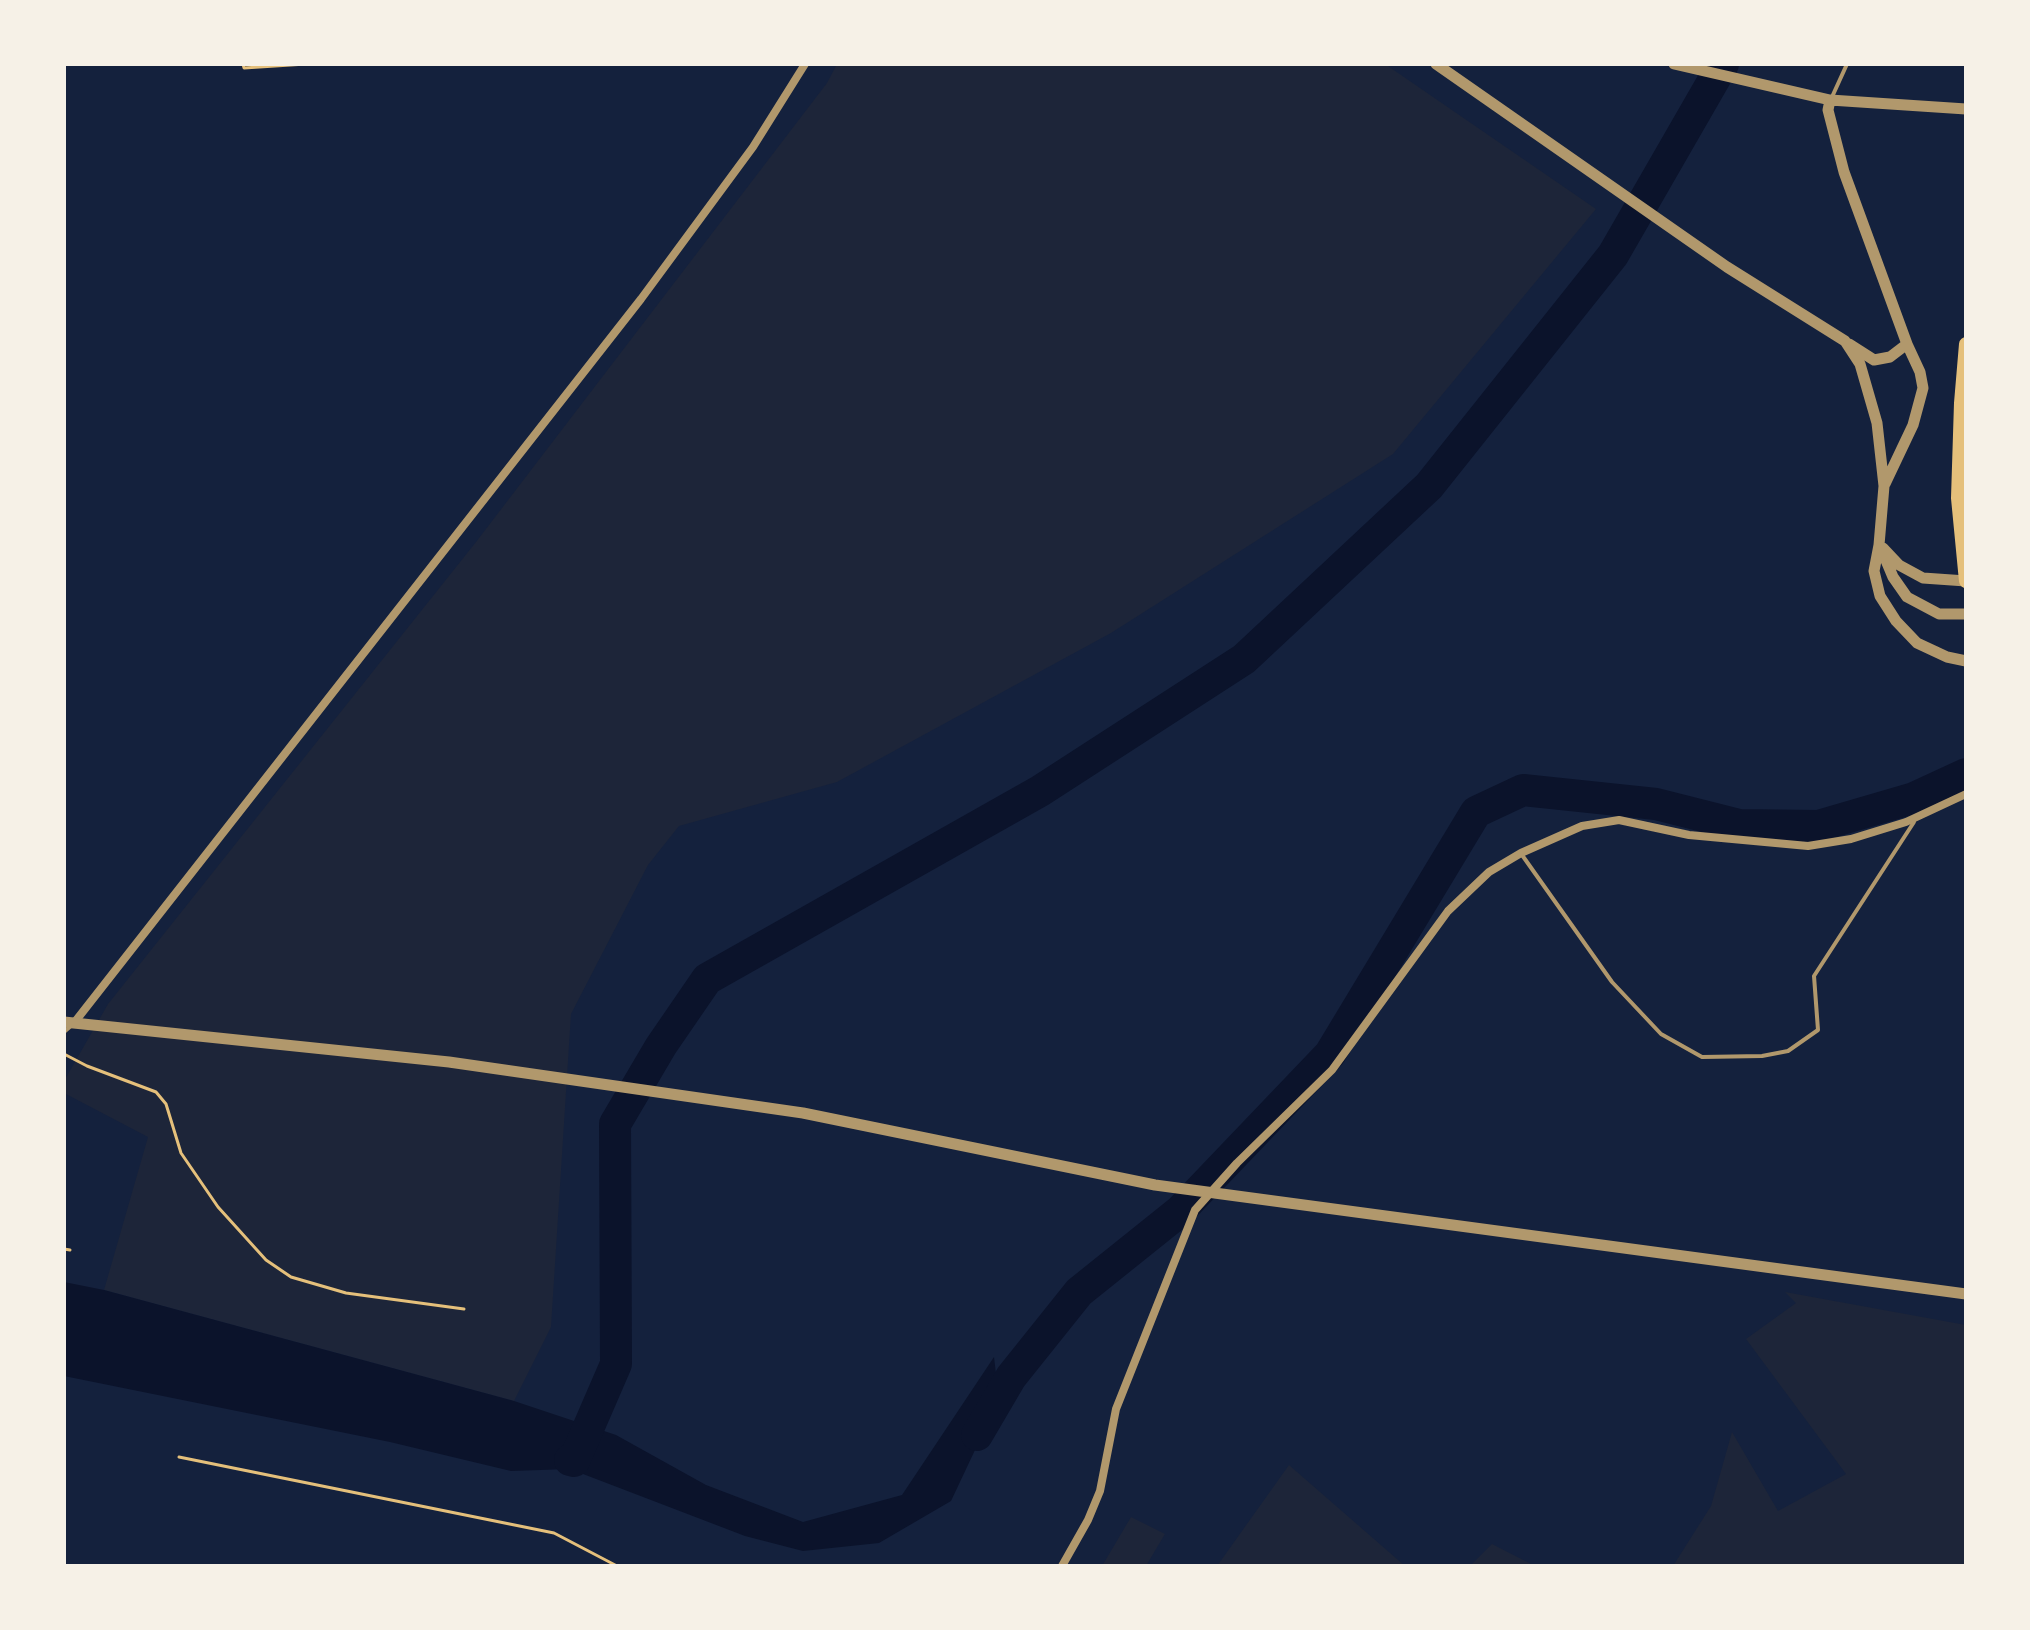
<!DOCTYPE html>
<html>
<head>
<meta charset="utf-8">
<style>
	body { margin:0 }
	#map { position:relative; width:2030px; height:1630px; overflow:hidden; background:#14213d; font-family:"Alegreya Sans",sans-serif }
	canvas { display:block }
	.frame { position:absolute; inset:0; border:66px solid #f6f1e7; pointer-events:none }
</style>
</head>
<body>
<div id="map">
<canvas width="2030" height="1630"></canvas>
<div class="frame"></div>
</div>
<script>
const g = document.querySelector('canvas').getContext('2d');
g.lineJoin = 'round';
function paint(path, color) {
  g.fillStyle = color;
  g.fill(path, 'evenodd');
}
function poly(rows) {
  const path = new Path2D();
  for (const r of rows) {
    path.moveTo(r[0], r[1]);
    for (let i = 2; i < r.length; i += 2) path.lineTo(r[i], r[i + 1]);
  }
  return path;
}
function strokePath(path, color, width, dash) {
  g.strokeStyle = color;
  g.lineWidth = width;
  g.lineCap = dash ? 'butt' : 'round';
  g.setLineDash(dash || []);
  g.stroke(path);
}
paint(poly([
	[837,64,1385,64,1596,209,1393,454,1111,633,837,782,679,826,648,865,571,1014,551,1327,514,1401,104,1290,148,1137,64,1093,64,1081,108,1004,476,542,827,83],
	[1785,1292,1966,1325,1966,1566,1673,1566,1711,1506,1732,1432,1778,1511,1846,1474,1746,1339,1796,1303],
	[1289,1465,1405,1566,1217,1566],
	[1131,1517,1165,1534,1146,1566,1102,1566],
	[1492,1544,1535,1566,1470,1566]
]), '#1d2539');
paint(poly([
	[64,1282,104,1290,514,1401,616,1435,706,1485,803,1522,902,1495,994,1357,999,1399,951,1501,879,1543,803,1551,745,1536,570,1469,511,1471,390,1442,64,1376]
]), '#0b132b');
strokePath(poly([
	[977,1435,1011,1377,1079,1292,1180,1211,1330,1054,1476,812,1523,790,1656,804,1739,825,1818,826,1914,798,1966,774],
	[570,1460,574,1461,616,1364,615,1124,661,1046,707,979,1040,791,1244,659,1429,486,1613,255,1723,64]
]), '#0b132b', 32);
strokePath(poly([
	[243,64,244,68,306,64],
	[64,1054,87,1066,156,1092,166,1104,181,1153,218,1207,266,1260,291,1277,346,1293,464,1309],
	[64,1249,70,1250],
	[179,1457,554,1533,617,1566]
]), '#e5c07b', 3);
strokePath(poly([
	[1832,97,1847,64],
	[1522,855,1612,982,1661,1034,1702,1057,1762,1056,1788,1051,1818,1030,1814,976,1914,822],
	[64,1032,72,1025]
]), '#b1986c', 4);
strokePath(poly([
	[74,1023,641,299,753,147,805,64],
	[1062,1566,1088,1520,1100,1491,1116,1409,1195,1210,1237,1163,1332,1070,1448,911,1489,872,1521,853,1582,826,1619,820,1689,835,1808,846,1851,839,1906,822,1966,794]
]), '#b1986c', 8);
strokePath(poly([
	[1436,64,1727,267,1845,341,1860,364,1877,423,1884,486,1879,545,1874,571,1880,596,1896,621,1917,643,1947,657,1966,661],
	[1674,64,1830,100,1966,109],
	[1830,100,1828,110,1844,172,1907,344,1890,357,1874,360,1849,344],
	[1885,484,1913,425,1923,388,1920,372,1907,344],
	[1880,546,1893,577,1907,597,1939,614,1966,614],
	[1883,548,1899,565,1923,578,1966,581],
	[64,1022,449,1062,803,1113,1155,1185,1966,1294]
]), '#b1986c', 11);
strokePath(poly([
	[1966,344,1961,403,1958,498,1966,581]
]), '#e5c07b', 14);
</script>
</body>
</html>
